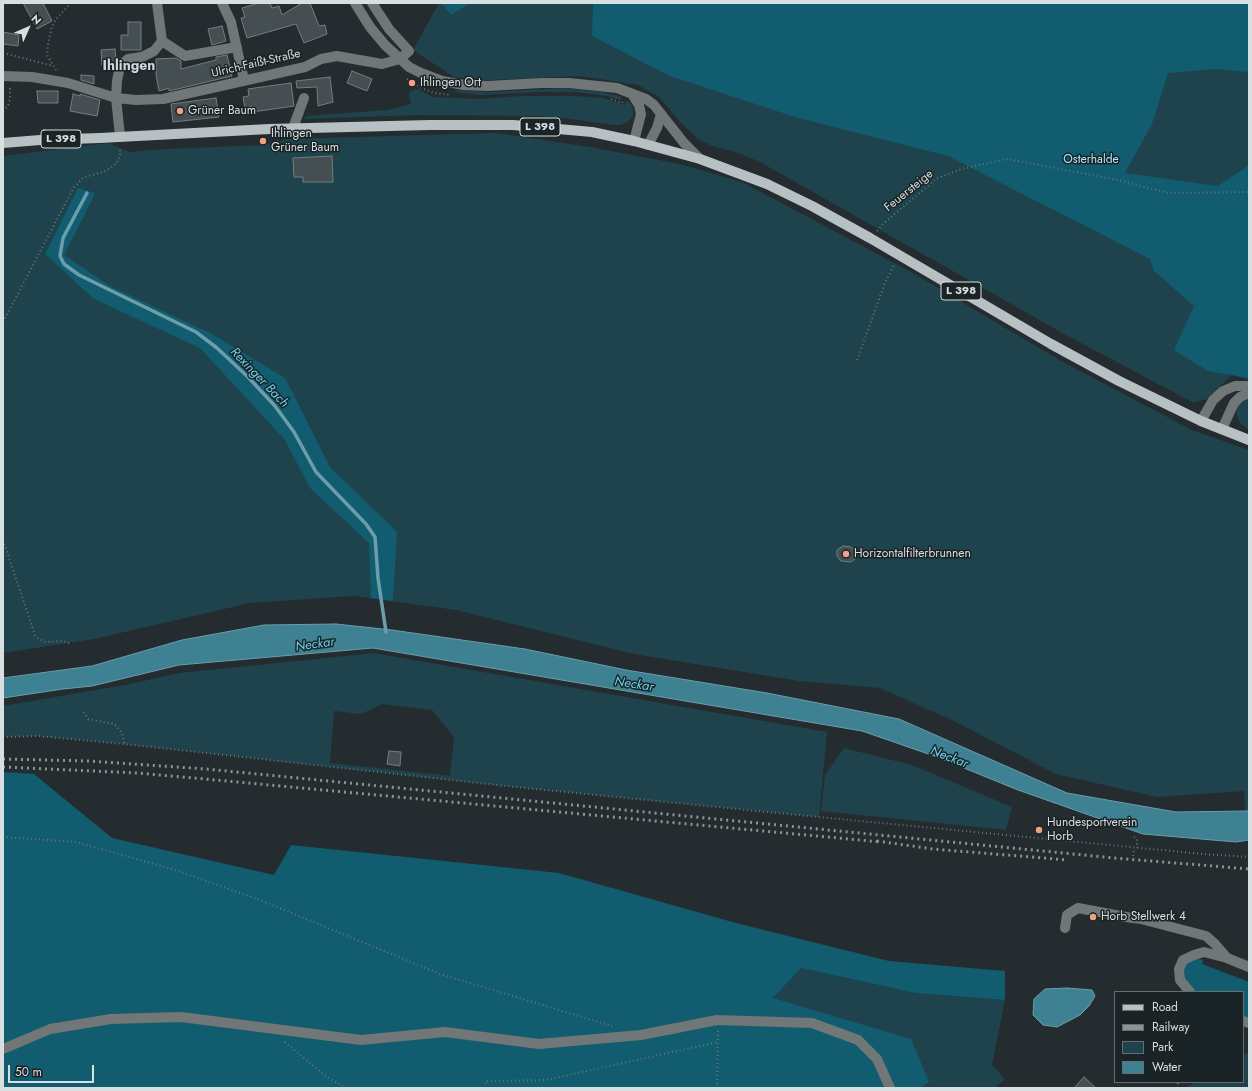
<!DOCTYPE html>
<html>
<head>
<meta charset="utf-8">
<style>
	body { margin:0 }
	#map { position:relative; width:1252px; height:1091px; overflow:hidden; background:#242c2f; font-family:Jost,sans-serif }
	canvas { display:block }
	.frame { position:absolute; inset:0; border:4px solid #d9dfe1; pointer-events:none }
	.legend { position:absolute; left:1114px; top:991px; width:130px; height:92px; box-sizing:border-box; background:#1a2325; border:1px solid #666e70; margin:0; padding:5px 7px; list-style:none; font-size:12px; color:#d9dfe1 }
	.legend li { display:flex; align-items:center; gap:8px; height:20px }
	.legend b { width:20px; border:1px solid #666e70 }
	.north { position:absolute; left:8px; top:8px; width:40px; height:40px; -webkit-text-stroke:3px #1a2325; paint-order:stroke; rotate:45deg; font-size:11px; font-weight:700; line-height:16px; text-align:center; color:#d9dfe1 }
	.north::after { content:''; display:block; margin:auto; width:14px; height:18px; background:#d9dfe1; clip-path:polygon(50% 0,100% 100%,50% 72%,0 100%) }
	.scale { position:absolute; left:8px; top:1065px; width:86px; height:18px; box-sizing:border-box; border:2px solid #d9dfe1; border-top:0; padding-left:5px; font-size:12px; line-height:14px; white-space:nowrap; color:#d9dfe1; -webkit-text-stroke:3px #1a2325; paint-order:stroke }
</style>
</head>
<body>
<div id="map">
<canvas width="1252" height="1091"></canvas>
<div class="frame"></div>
<ul class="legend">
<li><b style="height:5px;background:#b7c1c4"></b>Road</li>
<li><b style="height:5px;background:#8d9496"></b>Railway</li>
<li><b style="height:11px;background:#1e434d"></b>Park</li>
<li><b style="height:11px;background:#3d8193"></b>Water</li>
</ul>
<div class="north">N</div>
<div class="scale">50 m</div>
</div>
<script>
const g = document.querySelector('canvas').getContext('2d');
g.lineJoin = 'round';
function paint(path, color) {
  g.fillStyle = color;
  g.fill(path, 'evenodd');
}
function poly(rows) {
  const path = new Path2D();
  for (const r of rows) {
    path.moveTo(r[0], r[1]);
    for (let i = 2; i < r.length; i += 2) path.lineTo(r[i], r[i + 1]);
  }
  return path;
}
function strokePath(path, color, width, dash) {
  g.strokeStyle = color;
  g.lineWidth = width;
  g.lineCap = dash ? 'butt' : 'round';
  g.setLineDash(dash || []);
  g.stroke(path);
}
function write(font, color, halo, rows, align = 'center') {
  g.font = font + ' Jost,sans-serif';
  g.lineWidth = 3;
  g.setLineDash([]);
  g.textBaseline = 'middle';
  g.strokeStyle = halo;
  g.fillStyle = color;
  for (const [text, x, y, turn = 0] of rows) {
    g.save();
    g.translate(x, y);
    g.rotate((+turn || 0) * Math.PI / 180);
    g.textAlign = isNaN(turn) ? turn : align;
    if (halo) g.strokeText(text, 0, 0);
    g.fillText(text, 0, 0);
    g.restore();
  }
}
paint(poly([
	[439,3,1249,3,1249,380,1232,375,1206,399,1194,403,1066,335,758,161,736,152,712,146,697,138,682,124,659,97,638,85,580,76,487,80,454,77,413,50],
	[563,88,602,92,622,97,620,100,607,96,575,92,540,92,481,95,452,92,460,90,490,92],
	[418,89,433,97,479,99,520,96,575,96,603,98,624,105,627,100,630,103,633,108,633,116,628,122,620,125,614,125,562,118,538,116,418,115,305,119,304,118,307,116,387,110,408,105,411,103,409,95,410,91],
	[496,133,590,147,680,164,742,182,913,273,1061,361,1192,430,1249,450,1249,811,1246,812,1244,791,1157,797,1056,774,954,721,880,688,799,681,634,654,456,610,354,596,250,603,94,639,3,653,3,156,108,143,129,152,166,149,264,145,286,139],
	[1249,397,1249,430,1241,424,1237,416,1236,411,1237,405],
	[374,653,827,732,819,817,515,787,124,744,37,736,3,737,3,706,125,685,180,673],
	[383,704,432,710,454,737,450,776,330,763,334,711,361,714],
	[844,748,912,765,1012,807,1006,830,821,811,825,775],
	[801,968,915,993,1005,1000,992,1065,1005,1079,995,1088,921,1088,929,1082,772,998],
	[1249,1052,1249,1088,1185,1088,1196,1082,1243,1082,1243,1055]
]), '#1e434d');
paint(poly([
	[441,3,470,3,451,15],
	[593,3,1249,3,1249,72,1216,69,1168,73,1152,124,1125,173,1218,186,1249,165,1249,378,1208,371,1174,350,1194,306,1154,271,1150,259,948,156,795,117,670,76,592,36],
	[78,188,95,193,94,196,64,255,110,286,214,335,285,378,330,467,397,532,393,601,371,598,369,543,310,488,285,440,200,348,94,299,45,254],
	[3,772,34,774,112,838,274,875,291,845,559,873,736,923,889,961,1005,971,1005,1000,915,993,801,968,773,998,911,1039,929,1082,921,1088,3,1088],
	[1194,958,1203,960,1202,964,1249,982,1249,1020,1243,1018,1243,992,1194,992,1183,978,1182,966]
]), '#115c6e');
const water = poly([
	[336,624,392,630,525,649,626,670,767,693,899,719,1067,793,1176,812,1249,811,1249,840,1236,842,1143,834,1018,790,937,757,862,731,373,648,179,665,92,686,63,689,3,698,3,678,92,666,182,640,264,625,336,624],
	[1067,988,1092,990,1095,996,1089,1006,1080,1015,1057,1027,1043,1025,1033,1015,1034,999,1045,989,1067,988]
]);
paint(water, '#3d8193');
strokePath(water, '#6c9daa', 1);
strokePath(poly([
	[87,193,63,238,60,256,64,264,79,275,196,332,217,348,248,377,275,406,294,432,316,472,366,524,375,537,378,578,386,632]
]), '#6c9daa', 3.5);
const building = poly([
	[23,3,43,3,52,21,37,29,23,3],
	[259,3,270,3,272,8,279,6,282,15,302,3,310,3,319,26,325,25,327,34,304,43,296,24,247,38,241,18,245,17,242,8,259,3],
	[128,22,141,22,141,50,121,50,121,35,128,35,128,22],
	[222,26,226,41,212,45,208,29,222,26],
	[3,32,19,35,18,46,3,44,3,32],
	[115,49,116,61,113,66,102,66,101,50,115,49],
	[227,55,232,76,169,91,169,88,159,91,156,75,156,59,176,58,181,61,181,69,216,60,216,57,227,55],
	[352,71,372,79,367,91,347,83,352,71],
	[81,75,94,76,94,84,81,80,81,75],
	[330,77,333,102,318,106,317,87,297,88,296,81,330,77],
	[291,83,294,106,252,112,251,106,245,108,243,97,249,96,248,89,291,83],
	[37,91,58,91,58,103,38,103,37,91],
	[73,94,80,96,80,94,100,100,97,116,70,111,73,94],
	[216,98,219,117,173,122,171,104,216,98],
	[332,156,333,182,303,182,303,177,294,177,293,158,332,156],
	[843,546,851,547,856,551,856,558,851,562,841,561,837,556,837,550,843,546],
	[389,751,401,752,400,766,387,764,389,751],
	[1084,1077,1096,1088,1074,1088,1084,1077]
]);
paint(building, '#454f52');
strokePath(building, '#737e81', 1);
strokePath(poly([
	[3,53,53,66],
	[56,70,47,55,48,44,52,26,57,18,71,3],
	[407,79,421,88,435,93,451,95],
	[611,99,622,103,623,101],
	[3,111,8,106,10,99,10,87],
	[877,231,883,224,936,179,961,169,1007,159,1118,180,1168,193,1249,192],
	[3,322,74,187,84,177,104,172,117,163,120,155,120,147],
	[857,360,885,283,894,265],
	[3,540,35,635,39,639,46,642,63,641,71,644],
	[84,712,88,719,114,724,120,730,123,736,124,744],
	[3,737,37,736,124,744,515,787,767,812,1203,854,1249,857],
	[3,837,76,842,172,869,260,900,440,974,612,1026],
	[1134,837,1137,839,1137,848],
	[1133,856,1134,848],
	[285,1042,324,1075,346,1088,350,1088],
	[485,1088,486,1081,546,1080,718,1042],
	[717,1088,718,1029],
	[1177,1088,1178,1082]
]), '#6c7476', 2, [1, 3]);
strokePath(poly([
	[157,3,162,41],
	[222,3,231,22,244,80],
	[355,3,370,27,385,45,409,67,421,73,442,81,464,85,488,86,541,83,569,83,617,88,646,99,654,105,684,143,700,159],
	[3,76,32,77,68,83,116,98,136,100,163,99,305,67,321,59,337,56,382,64,400,59,409,51,389,29,372,3],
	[632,94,639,105,641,114,634,141],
	[293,128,304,98],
	[120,136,116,98,117,81,120,66,128,59,142,57,154,51,162,41,185,56,237,47],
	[648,145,657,128,661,114],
	[1201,421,1213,400,1223,391,1235,386,1249,386],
	[1222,429,1234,403,1240,397,1249,393],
	[1065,928,1067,915,1078,908,1126,917,1141,919,1206,936,1215,944,1227,958,1249,967],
	[1190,992,1180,980,1179,969,1183,960,1194,955,1204,952,1227,958],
	[1243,1021,1249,1023],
	[3,1049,50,1029,111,1019,181,1017,361,1040,445,1032,539,1044,641,1035,717,1020,812,1023,858,1040,877,1059,890,1088]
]), '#717677', 10);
strokePath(poly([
	[3,143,40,140,100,138,269,129,430,125,513,125,592,132,634,141,700,159,767,184,812,206,870,238,1051,344,1119,381,1201,421,1249,440]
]), '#b7c1c4', 10);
strokePath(poly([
	[3,759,88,761,206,769,1114,858,1249,869],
	[3,767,137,773,205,779,881,842],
	[877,841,933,849,1068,860]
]), '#8d9496', 3, [2, 4]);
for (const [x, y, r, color] of [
	[412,83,4,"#f39f85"],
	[180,111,4,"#f39f85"],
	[263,141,4,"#f39f85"],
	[846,554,4,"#f39f85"],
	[1039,830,4,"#f39f85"],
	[1093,917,4,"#f39f85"]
]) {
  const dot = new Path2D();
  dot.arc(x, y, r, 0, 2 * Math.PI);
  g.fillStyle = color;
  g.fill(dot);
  strokePath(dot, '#1a2325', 1.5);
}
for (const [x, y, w] of [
	[540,127,40],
	[61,139,40],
	[961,291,40]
]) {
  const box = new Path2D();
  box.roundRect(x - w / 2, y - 9, w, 18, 3);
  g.fillStyle = '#1a2325';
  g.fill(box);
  strokePath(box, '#d9dfe1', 1);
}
write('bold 11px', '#d9dfe1', null, [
	["L 398",540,127],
	["L 398",61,139],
	["L 398",961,291]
]);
write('12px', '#d9dfe1', '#1a2325', [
	["Ulrich-Faißt-Straße",256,64,-13],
	["Feuersteige",909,191,-39]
]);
write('12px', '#d9dfe1', '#1a2325', [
	["Ihlingen Ort",420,83],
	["Grüner Baum",188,111],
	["Ihlingen",271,134],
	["Grüner Baum",271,148],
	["Horizontalfilterbrunnen",854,554],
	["Hundesportverein",1047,823],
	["Horb",1047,837],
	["Horb Stellwerk 4",1101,917]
], 'left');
write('12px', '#aee7f8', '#1a2325', [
	["Osterhalde",1091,160]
]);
write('italic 13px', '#69d1ed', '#1a2325', [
	["Rexinger Bach",259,378,46],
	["Neckar",315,645,-8],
	["Neckar",634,685,9],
	["Neckar",949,758,21]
]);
write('bold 14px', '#ccd8db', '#1a2325', [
	["Ihlingen",129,67]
]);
</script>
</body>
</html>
